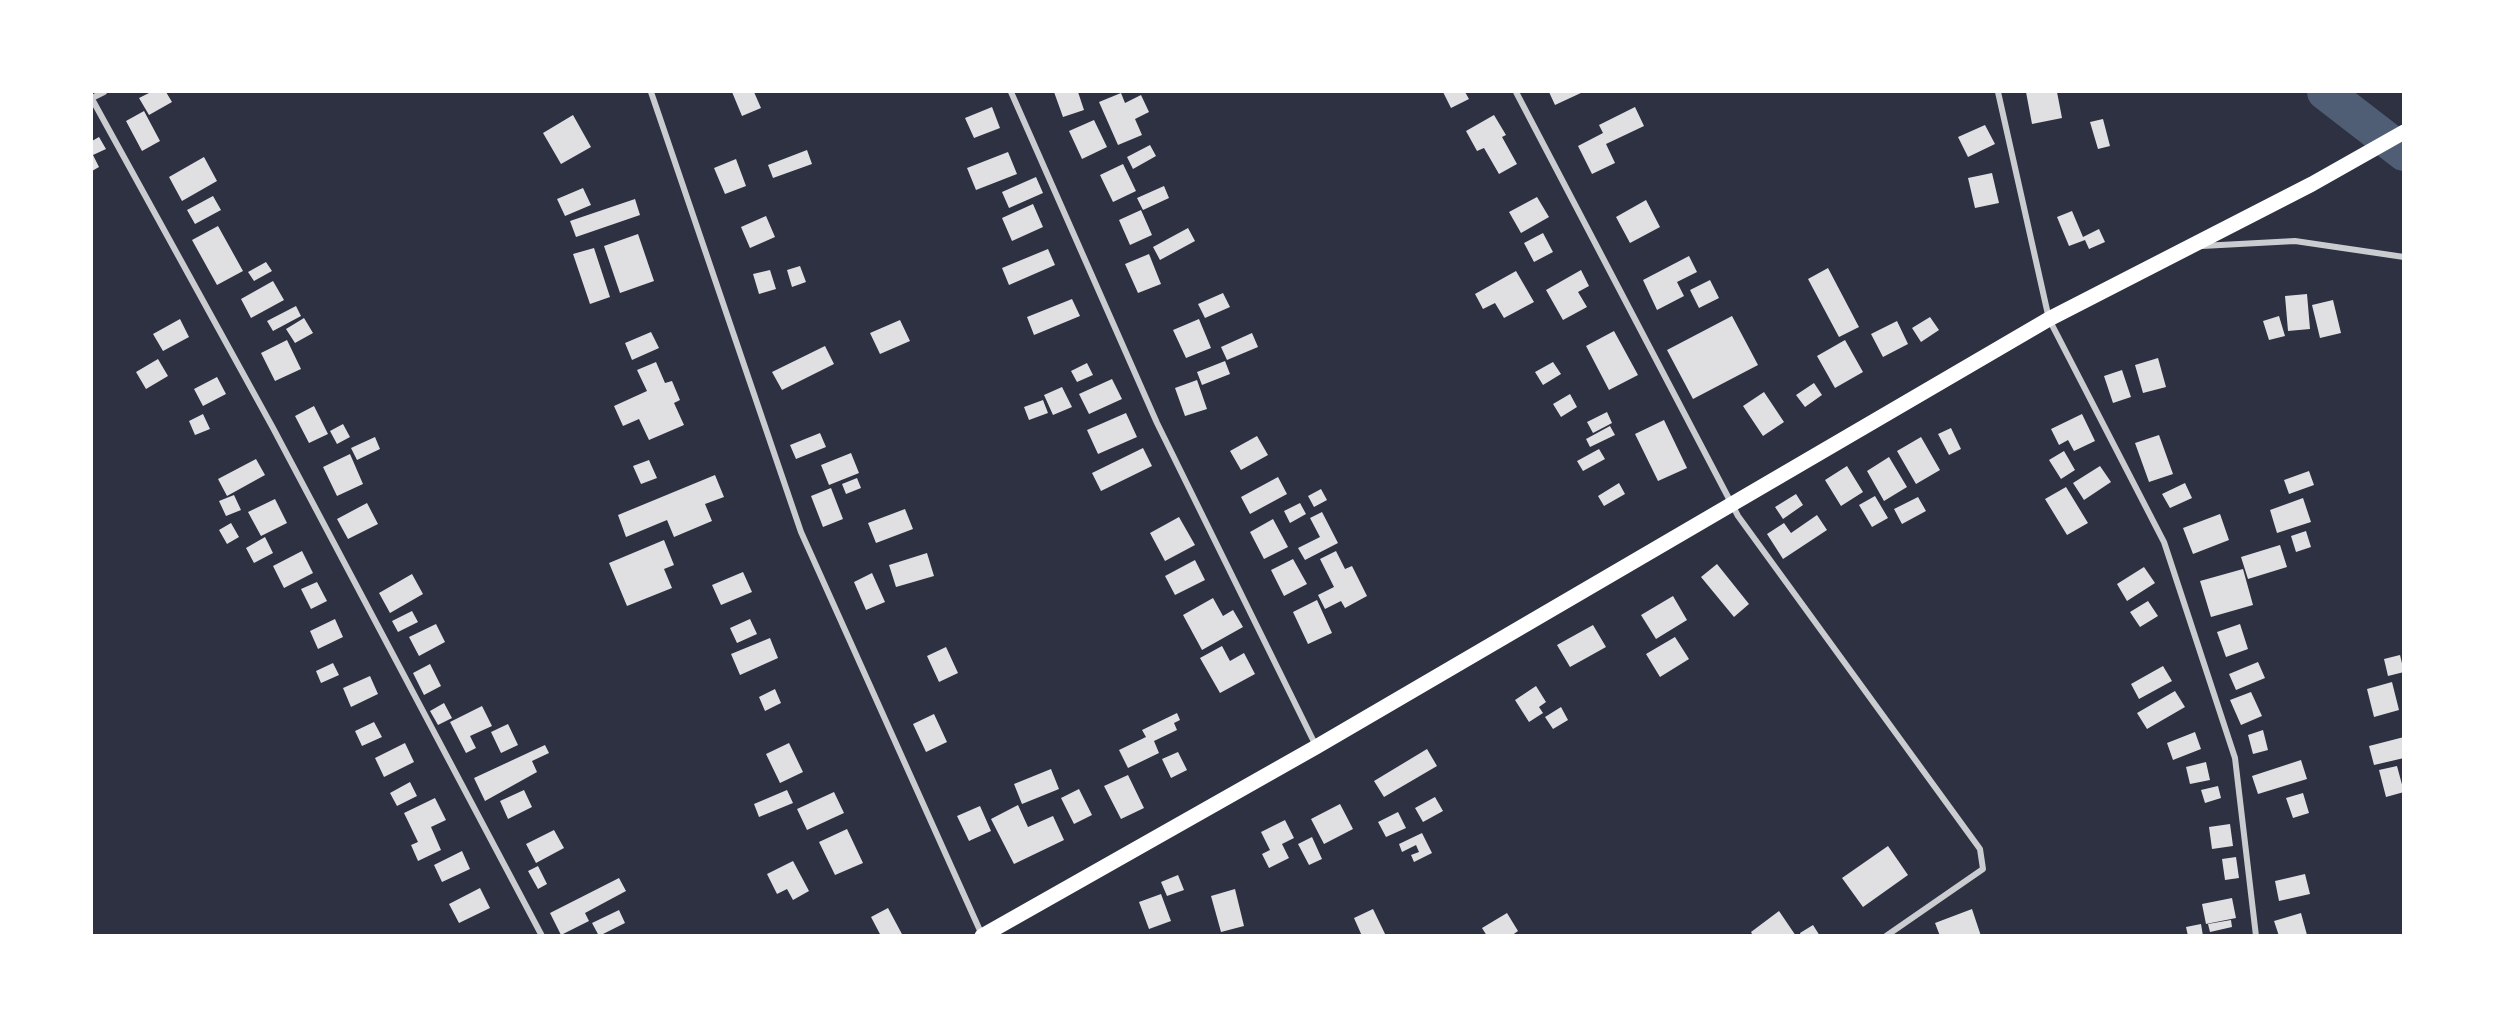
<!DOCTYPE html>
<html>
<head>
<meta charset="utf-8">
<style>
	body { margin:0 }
	#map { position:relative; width:2495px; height:1027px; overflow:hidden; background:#2d3142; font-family:Helvetica,sans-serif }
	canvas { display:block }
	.frame { position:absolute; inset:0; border:93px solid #fff; pointer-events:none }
</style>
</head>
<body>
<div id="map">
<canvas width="2495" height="1027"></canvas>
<div class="frame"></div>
</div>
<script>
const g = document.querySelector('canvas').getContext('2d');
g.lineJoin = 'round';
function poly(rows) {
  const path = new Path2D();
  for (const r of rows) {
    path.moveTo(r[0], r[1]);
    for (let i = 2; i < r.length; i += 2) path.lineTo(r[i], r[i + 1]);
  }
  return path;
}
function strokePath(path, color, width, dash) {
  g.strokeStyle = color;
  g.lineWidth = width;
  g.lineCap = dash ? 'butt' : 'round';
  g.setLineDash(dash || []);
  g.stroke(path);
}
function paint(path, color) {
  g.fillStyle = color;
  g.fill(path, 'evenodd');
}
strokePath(poly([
	[2325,92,2404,153]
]), '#4f5d75', 36);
paint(poly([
	[151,92,166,92,172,102,149,115,139,98],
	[732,92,754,92,761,108,742,116],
	[1054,92,1078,92,1084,110,1063,117],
	[1443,92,1465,92,1469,99,1451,108],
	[1549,92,1583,92,1555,105],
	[2026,92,2057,92,2062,118,2032,124],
	[1121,93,1125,103,1141,95,1149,112,1135,119,1142,135,1118,145,1099,102],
	[992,107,1000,128,974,138,965,118],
	[1635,107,1644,126,1606,144,1615,163,1592,174,1578,146,1603,133,1599,125],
	[144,111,160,141,142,151,126,121],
	[573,115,591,147,561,164,543,133],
	[1494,115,1506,135,1502,137,1517,164,1499,174,1484,148,1477,151,1466,131],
	[2103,119,2110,146,2098,149,2090,122],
	[1094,120,1107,147,1082,159,1069,131],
	[1985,125,1995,144,1968,157,1958,137],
	[99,137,106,149,93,155,99,167,92,171,92,141],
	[1150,145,1156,156,1133,169,1127,157],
	[807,150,812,164,773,178,768,165],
	[1008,152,1017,174,976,190,967,168],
	[204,157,217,181,182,201,169,177],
	[736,159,746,186,725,194,714,168],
	[1123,164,1136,191,1113,202,1100,175],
	[1992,173,1999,203,1975,208,1968,178],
	[1036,177,1043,193,1009,208,1002,192],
	[1164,186,1169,198,1143,210,1137,198],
	[583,188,591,205,565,216,557,199],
	[213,196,221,210,195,224,187,210],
	[1537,197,1549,217,1521,233,1509,212],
	[635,199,640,215,576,237,570,221],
	[1646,200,1660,227,1630,243,1616,217],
	[1033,204,1043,227,1012,241,1002,218],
	[1141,210,1152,235,1130,245,1119,220],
	[2072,211,2083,237,2099,229,2105,242,2089,249,2085,240,2069,246,2057,217],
	[766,216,775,237,750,248,741,227],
	[218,226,243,271,217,285,192,240],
	[1188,228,1195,241,1160,260,1153,247],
	[1543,233,1553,252,1534,262,1524,243],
	[638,234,654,281,620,293,604,246],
	[594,248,610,297,590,304,573,254],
	[1048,249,1055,265,1009,285,1002,268],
	[1149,254,1161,284,1138,293,1125,264],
	[1689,256,1697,272,1677,282,1684,296,1657,310,1643,280],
	[266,262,272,271,254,281,248,272],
	[800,266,806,282,792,287,787,270],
	[1828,268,1859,327,1839,337,1808,279],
	[770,270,776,289,759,294,753,274],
	[1581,270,1589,286,1578,292,1587,307,1563,320,1546,290],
	[1516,271,1534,302,1504,318,1495,303,1483,309,1475,294],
	[1710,280,1719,298,1699,308,1690,290],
	[273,281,284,300,251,318,241,299],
	[1223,293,1230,307,1205,318,1198,304],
	[2307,294,2310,329,2288,331,2285,296],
	[1072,299,1080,316,1034,335,1027,317],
	[2333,300,2341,333,2320,338,2312,305],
	[296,306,301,316,273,331,267,321],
	[1732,316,1758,365,1693,399,1667,350],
	[2279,316,2285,336,2269,340,2263,321],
	[1930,317,1939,330,1921,342,1912,328],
	[304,318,313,333,295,343,286,329],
	[180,319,189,337,163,351,153,334],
	[1199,319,1211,348,1186,358,1173,330],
	[900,320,910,341,880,354,870,333],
	[1897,321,1908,344,1883,357,1871,334],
	[1614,331,1638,375,1609,390,1586,346],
	[651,332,659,348,632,360,625,343],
	[1252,333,1258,347,1227,360,1221,347],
	[287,340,301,369,275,381,261,353],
	[1845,340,1863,372,1835,388,1817,356],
	[825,346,834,364,782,390,772,372],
	[2158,358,2166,387,2143,393,2135,365],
	[158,359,168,376,146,389,136,372],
	[1225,361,1230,374,1202,385,1197,372],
	[656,362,665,383,672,381,680,400,674,403,684,425,649,440,639,419,623,426,614,406,647,391,637,370],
	[1553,362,1561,374,1543,385,1535,372],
	[1087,363,1093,375,1077,382,1071,371],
	[2122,370,2131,397,2113,403,2104,376],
	[217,377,226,394,203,406,194,389],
	[1112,379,1122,399,1089,414,1079,394],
	[1197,380,1207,409,1185,416,1175,388],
	[1814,383,1822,395,1805,407,1796,395],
	[1062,387,1072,407,1053,415,1044,395],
	[1764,392,1784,422,1763,436,1743,406],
	[1570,394,1577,407,1561,417,1553,404],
	[1043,400,1048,413,1029,420,1024,407],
	[314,406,328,434,309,443,295,416],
	[1607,412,1612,423,1593,433,1587,422],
	[1126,413,1137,437,1098,454,1087,430],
	[203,414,210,429,195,435,189,421],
	[2082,414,2095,441,2074,451,2068,440,2059,445,2051,429],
	[1664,420,1687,468,1658,481,1635,434],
	[343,424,350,437,337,444,330,431],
	[1610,426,1615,435,1590,447,1586,439],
	[1951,428,1961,449,1949,455,1938,434],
	[820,433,826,447,796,459,790,445],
	[2159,435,2173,474,2149,482,2135,443],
	[1257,436,1268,455,1241,470,1230,451],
	[375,437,380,449,357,460,351,448],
	[1921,437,1940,470,1916,484,1897,451],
	[1143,448,1152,466,1101,491,1092,473],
	[1599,449,1605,459,1583,471,1577,461],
	[2064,451,2075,470,2061,479,2049,460],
	[851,453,859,473,829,485,821,465],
	[350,454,363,484,337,496,323,467],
	[1889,457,1907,487,1884,501,1867,471],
	[256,459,265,475,227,496,218,479],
	[649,460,657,478,641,484,633,466],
	[1847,466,1863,492,1841,506,1825,480],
	[2100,466,2111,482,2084,500,2073,483],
	[2309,471,2314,485,2289,494,2284,480],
	[715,475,724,497,705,504,712,521,674,537,667,520,626,537,618,515],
	[1278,477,1287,494,1250,514,1241,497],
	[857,478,861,488,846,494,842,484],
	[1619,483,1625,494,1604,506,1598,496],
	[2185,483,2192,498,2170,508,2162,494],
	[2066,487,2088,523,2067,535,2045,499],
	[831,488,843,519,823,527,811,496],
	[1321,489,1327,500,1314,507,1308,496],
	[1796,494,1803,505,1783,519,1775,507],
	[234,495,241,510,226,516,219,501],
	[1875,496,1888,518,1872,527,1859,505],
	[1918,497,1926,511,1902,524,1894,509],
	[2303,498,2311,522,2277,533,2270,510],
	[275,499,287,523,261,536,248,512],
	[367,503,378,524,348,539,337,519],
	[1300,503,1306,514,1290,523,1284,511],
	[905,509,913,529,876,543,868,523],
	[1322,512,1338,543,1305,560,1298,548,1320,537,1310,518],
	[2220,514,2229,540,2193,554,2183,528],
	[1817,515,1827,530,1783,559,1767,534,1784,523,1791,533],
	[1179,517,1195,545,1165,561,1150,533],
	[1273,519,1288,547,1264,559,1250,532],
	[231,523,239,537,227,544,219,530],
	[2306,531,2311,547,2296,552,2291,536],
	[265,537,273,553,254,563,246,548],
	[664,540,674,565,664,569,672,588,627,606,609,563],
	[2280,545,2287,567,2248,579,2241,557],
	[302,551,313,573,284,588,273,566],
	[1336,551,1345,569,1352,566,1367,596,1345,608,1341,601,1325,609,1318,595,1334,587,1320,559],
	[927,553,934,576,896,587,889,565],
	[1293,559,1307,584,1284,596,1271,570],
	[1195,560,1205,580,1175,595,1165,576],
	[1717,564,1749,604,1734,617,1701,577],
	[2144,567,2155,583,2127,601,2117,584],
	[2243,569,2253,605,2211,617,2200,581],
	[743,572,752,592,721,605,712,585],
	[872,573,885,602,866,610,854,582],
	[412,574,423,594,390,613,379,593],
	[317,582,327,601,311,609,301,589],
	[1673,596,1687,620,1656,639,1641,615],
	[1213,598,1223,616,1233,610,1243,627,1202,650,1183,615],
	[1317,600,1332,633,1308,644,1293,612],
	[2148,601,2158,616,2140,627,2130,612],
	[412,611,418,622,398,632,392,621],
	[335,619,343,637,318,649,310,631],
	[750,619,757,634,737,643,730,628],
	[436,624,445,642,419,656,409,637],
	[2240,624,2248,649,2226,657,2217,632],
	[1593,625,1606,647,1570,667,1557,645],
	[1675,637,1689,659,1660,677,1646,654],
	[770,638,778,658,740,675,731,654],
	[1222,646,1230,661,1244,653,1255,674,1220,693,1200,658],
	[946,647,958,673,939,682,927,656],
	[2400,655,2404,672,2388,676,2384,659],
	[2258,662,2265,678,2236,690,2229,674],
	[333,663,339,675,321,683,316,671],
	[430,664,441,686,424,695,413,673],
	[2163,666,2172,681,2139,699,2131,684],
	[370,676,378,694,351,707,343,688],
	[2392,682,2399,710,2374,717,2367,689],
	[1536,686,1546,702,1539,707,1543,713,1529,722,1515,700],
	[775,689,781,703,765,711,759,697],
	[2175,691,2185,707,2147,729,2137,713],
	[2251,692,2262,716,2241,725,2230,700],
	[444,703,452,718,438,725,430,711],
	[482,706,492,726,470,736,476,748,466,753,450,722],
	[1561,707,1568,720,1553,729,1545,717],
	[1177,713,1180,720,1174,723,1177,730,1154,741,1159,753,1128,768,1119,750,1146,737,1142,730],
	[934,714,947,742,926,752,913,724],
	[374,722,382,737,362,746,355,731],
	[508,724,518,745,501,753,491,732],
	[2263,730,2268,750,2253,754,2248,735],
	[2195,732,2201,749,2173,760,2167,743],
	[2404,737,2404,758,2374,765,2369,746],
	[405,743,414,762,384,777,375,758],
	[789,743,803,772,780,783,766,754],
	[545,745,549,753,532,761,537,772,485,801,474,778],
	[1427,749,1437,766,1384,797,1374,781],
	[1178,752,1187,770,1171,778,1162,759],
	[2301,760,2307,779,2258,794,2252,776],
	[2206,762,2210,780,2190,784,2186,767],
	[2397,766,2404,792,2386,797,2379,770],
	[1051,769,1059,789,1022,804,1014,784],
	[1128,775,1144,808,1121,819,1104,786],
	[410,782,417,796,397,806,390,793],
	[2218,786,2221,798,2205,803,2201,790],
	[1079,789,1092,815,1074,824,1061,798],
	[524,790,532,807,508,819,500,801],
	[787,790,793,803,759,817,754,804],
	[834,792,844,813,807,830,797,809],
	[2303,793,2309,813,2293,818,2286,798],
	[1435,797,1443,811,1423,822,1415,808],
	[435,798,446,820,431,827,441,850,418,861,411,845,418,842,404,813],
	[1340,804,1353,829,1324,844,1311,819],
	[1018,805,1028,827,1053,816,1064,840,1014,864,991,819],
	[980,806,991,831,969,841,957,816],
	[1398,812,1406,828,1386,837,1378,822],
	[1285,820,1294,838,1282,844,1289,858,1269,868,1262,854,1270,850,1261,832],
	[2230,824,2233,846,2212,849,2209,827],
	[847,829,863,863,835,875,819,842],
	[554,830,564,848,536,863,526,844],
	[1422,833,1432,853,1414,862,1411,855,1419,852,1416,845,1402,852,1399,844],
	[1312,837,1322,859,1309,865,1298,844],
	[1888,846,1908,875,1863,907,1842,878],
	[462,851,470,869,442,882,434,865],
	[2236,857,2239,878,2225,880,2222,859],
	[793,861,809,891,793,900,787,889,777,894,767,874],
	[538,866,547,884,538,889,528,871],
	[2305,874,2310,894,2279,901,2275,881],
	[1178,875,1184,890,1167,896,1161,882],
	[619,878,626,891,585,913,589,921,561,935,550,913],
	[480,888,490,908,459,923,449,904],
	[1235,889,1244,926,1221,932,1211,896],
	[1161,894,1171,921,1149,929,1139,902],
	[2232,898,2236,918,2206,924,2202,904],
	[888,908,903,936,881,936,871,917],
	[1373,909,1386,936,1362,936,1354,918],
	[1972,909,1981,936,1940,936,1935,923],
	[619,910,625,923,599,936,592,923],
	[1779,911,1796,936,1753,936,1751,932],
	[1507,913,1518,931,1511,936,1487,936,1482,928],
	[2301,913,2307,935,2279,936,2274,921],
	[2231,920,2232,927,2210,932,2208,924],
	[2201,924,2203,936,2188,936,2186,927],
	[1813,925,1820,936,1801,936,1800,933]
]), '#e0e0e3');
strokePath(poly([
	[651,92,801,532,982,935],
	[1011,92,1157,423,1316,746],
	[1516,92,1738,516,1980,849,1983,869,1886,936],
	[1998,92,2049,319,2164,542,2235,758,2256,936],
	[92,98,104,92],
	[92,99,273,428,542,936],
	[2202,246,2295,241,2404,257]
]), '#caccd0', 6);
strokePath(poly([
	[982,936,1316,747,2049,319,2312,184,2404,132]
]), '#fff', 15);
</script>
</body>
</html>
